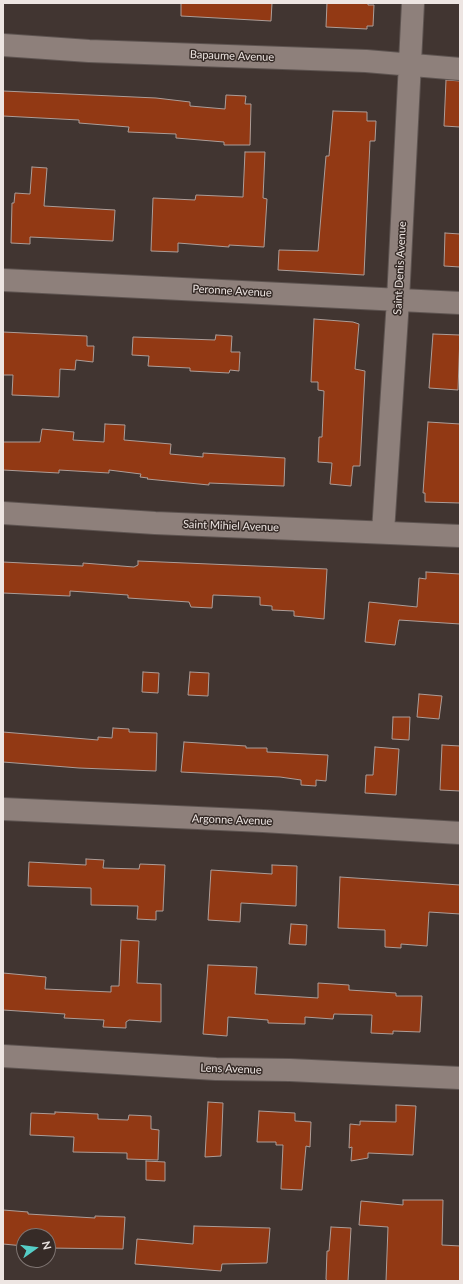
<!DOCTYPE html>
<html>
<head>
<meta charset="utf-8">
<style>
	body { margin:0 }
	#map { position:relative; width:463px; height:1284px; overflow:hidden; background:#413531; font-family:Lato,sans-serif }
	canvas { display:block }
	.frame { position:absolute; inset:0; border:4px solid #ede5e2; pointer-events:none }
	.north { position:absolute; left:16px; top:1228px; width:40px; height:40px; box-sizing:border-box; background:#362b27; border:1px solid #7f7572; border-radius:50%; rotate:76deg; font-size:11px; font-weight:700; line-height:16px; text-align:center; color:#ede5e2 }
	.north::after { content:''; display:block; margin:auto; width:14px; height:18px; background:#55cdc6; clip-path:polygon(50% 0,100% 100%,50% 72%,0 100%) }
</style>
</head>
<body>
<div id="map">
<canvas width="463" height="1284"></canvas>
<div class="frame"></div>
<div class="north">N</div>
</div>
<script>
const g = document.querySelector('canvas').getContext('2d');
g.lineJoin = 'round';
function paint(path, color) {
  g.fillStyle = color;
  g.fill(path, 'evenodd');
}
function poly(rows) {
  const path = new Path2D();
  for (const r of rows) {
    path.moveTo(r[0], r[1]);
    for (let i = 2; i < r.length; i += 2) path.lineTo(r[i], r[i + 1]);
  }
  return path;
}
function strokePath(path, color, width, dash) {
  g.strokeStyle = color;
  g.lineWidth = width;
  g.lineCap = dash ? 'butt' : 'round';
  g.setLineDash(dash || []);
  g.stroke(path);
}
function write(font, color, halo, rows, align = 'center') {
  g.font = font + ' Lato,sans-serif';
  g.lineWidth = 3;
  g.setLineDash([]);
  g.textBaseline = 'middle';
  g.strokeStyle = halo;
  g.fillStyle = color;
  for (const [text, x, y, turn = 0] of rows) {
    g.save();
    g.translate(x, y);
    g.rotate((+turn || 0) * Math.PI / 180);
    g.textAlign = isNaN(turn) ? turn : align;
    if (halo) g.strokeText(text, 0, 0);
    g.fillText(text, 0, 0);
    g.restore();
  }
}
const building = poly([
	[181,3,272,3,271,21,181,16,181,3],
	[327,3,368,3,368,5,374,5,373,26,367,26,367,29,326,27,327,3],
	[446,80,460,81,460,127,444,126,446,80],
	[3,91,156,98,190,102,190,106,225,109,226,95,246,96,245,104,251,104,250,145,224,145,224,142,176,138,176,134,128,132,129,127,79,123,79,120,3,116,3,91],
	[333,111,367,112,367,121,376,121,375,141,370,141,364,275,278,270,279,250,318,251,326,156,329,156,333,111],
	[245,152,265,152,263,198,267,199,264,247,229,245,229,247,178,243,178,252,151,251,153,198,195,200,196,195,243,197,245,152],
	[32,167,47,168,44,206,115,210,113,241,30,237,30,244,11,243,12,203,14,203,15,193,30,194,32,167],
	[445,233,460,234,460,267,444,266,445,233],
	[314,319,353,322,359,324,355,369,365,371,360,466,353,466,351,486,330,484,332,463,318,462,319,437,322,437,324,391,318,390,318,382,311,382,314,319],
	[3,332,87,336,87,346,94,346,93,362,76,360,75,370,60,369,59,397,12,395,13,375,3,375,3,332],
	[433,334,460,335,458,390,429,388,433,334],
	[216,335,232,336,231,352,240,352,239,371,230,370,229,373,190,371,190,368,148,366,149,356,132,355,133,337,215,340,216,335],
	[428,422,460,424,460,503,425,502,425,493,423,493,428,422],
	[105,424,125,425,124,440,171,444,170,454,203,457,203,453,285,458,284,486,209,483,209,485,147,479,148,478,140,477,141,474,109,470,109,473,59,470,59,473,3,470,3,442,40,442,42,429,74,432,73,440,104,442,105,424],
	[138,561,327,569,324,619,294,616,294,611,272,610,272,606,260,605,260,597,213,595,212,608,191,607,189,602,128,598,128,595,70,591,70,596,3,593,3,562,83,566,83,563,134,567,138,565,138,561],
	[426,572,460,574,460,624,399,620,395,645,365,642,369,602,417,607,419,578,426,579,426,572],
	[143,672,159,673,158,693,142,692,143,672],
	[190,672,209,673,208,696,188,695,190,672],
	[419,694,442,696,439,719,417,717,419,694],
	[393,717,410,717,409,740,392,739,393,717],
	[113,728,129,729,129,732,157,733,156,771,79,768,3,762,3,732,98,740,98,737,112,738,113,728],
	[184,742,246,746,246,748,267,748,267,752,328,755,326,781,316,780,316,786,301,785,301,780,280,777,181,772,184,742],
	[442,745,460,746,460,791,440,790,442,745],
	[375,747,399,749,396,795,365,793,366,775,373,775,375,747],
	[86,859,104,860,103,868,139,869,140,864,165,865,163,911,156,911,156,920,137,919,138,906,91,905,91,888,28,886,29,862,86,865,86,859],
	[272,865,297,866,296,906,241,903,240,922,208,920,211,870,272,874,272,865],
	[340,877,460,885,460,914,429,912,427,946,401,944,401,948,385,947,385,930,338,928,340,877],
	[291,924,307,925,306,945,289,944,291,924],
	[121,940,139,941,137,983,161,984,161,1022,129,1020,126,1022,126,1028,103,1027,104,1020,64,1018,65,1014,3,1010,3,973,46,977,45,989,111,992,111,986,119,986,121,940],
	[208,965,257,967,255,994,318,998,318,983,349,985,349,990,396,993,396,996,422,996,420,1032,393,1031,393,1034,371,1033,372,1015,334,1014,333,1019,305,1017,305,1024,268,1023,268,1020,228,1017,227,1036,203,1034,208,965],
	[208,1102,223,1103,221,1156,205,1157,208,1102],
	[396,1105,416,1106,413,1155,368,1153,368,1158,351,1161,352,1147,349,1148,350,1124,360,1125,360,1121,396,1122,396,1105],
	[259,1111,295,1113,295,1121,311,1122,310,1147,306,1146,302,1190,281,1189,283,1145,276,1145,276,1142,257,1142,259,1111],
	[55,1112,98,1114,98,1119,128,1120,129,1115,151,1116,151,1129,159,1130,158,1160,127,1159,127,1153,73,1152,74,1137,30,1135,31,1113,55,1114,55,1112],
	[146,1161,165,1162,165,1181,146,1180,146,1161],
	[403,1200,443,1200,442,1245,460,1246,460,1281,386,1281,388,1227,359,1225,361,1201,403,1205,403,1200],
	[3,1210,28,1212,28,1214,95,1218,95,1216,125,1217,123,1249,48,1248,48,1236,24,1236,24,1246,3,1244,3,1210],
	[194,1226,270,1228,267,1263,222,1264,221,1271,135,1264,137,1239,193,1244,194,1226],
	[331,1227,351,1228,348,1281,327,1281,326,1279,327,1251,329,1251,331,1227]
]);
paint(building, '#923914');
strokePath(building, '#ac9d98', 1);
const street = poly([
	[3,45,89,51,366,61,460,69],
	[3,280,460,303],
	[3,513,155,523,460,536],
	[383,532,398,300,413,3],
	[3,809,263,821,460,833],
	[3,1056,216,1069,290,1070,460,1078]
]);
strokePath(street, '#5e5451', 24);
strokePath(street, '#8e807b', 22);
write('11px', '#ede5e2', '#362b27', [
	["Bapaume Avenue",232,56,2],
	["Saint Denis Avenue",400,268,-87],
	["Peronne Avenue",232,291,3],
	["Saint Mihiel Avenue",231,526,2],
	["Argonne Avenue",232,820,2],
	["Lens Avenue",231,1069,2]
]);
</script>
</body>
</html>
